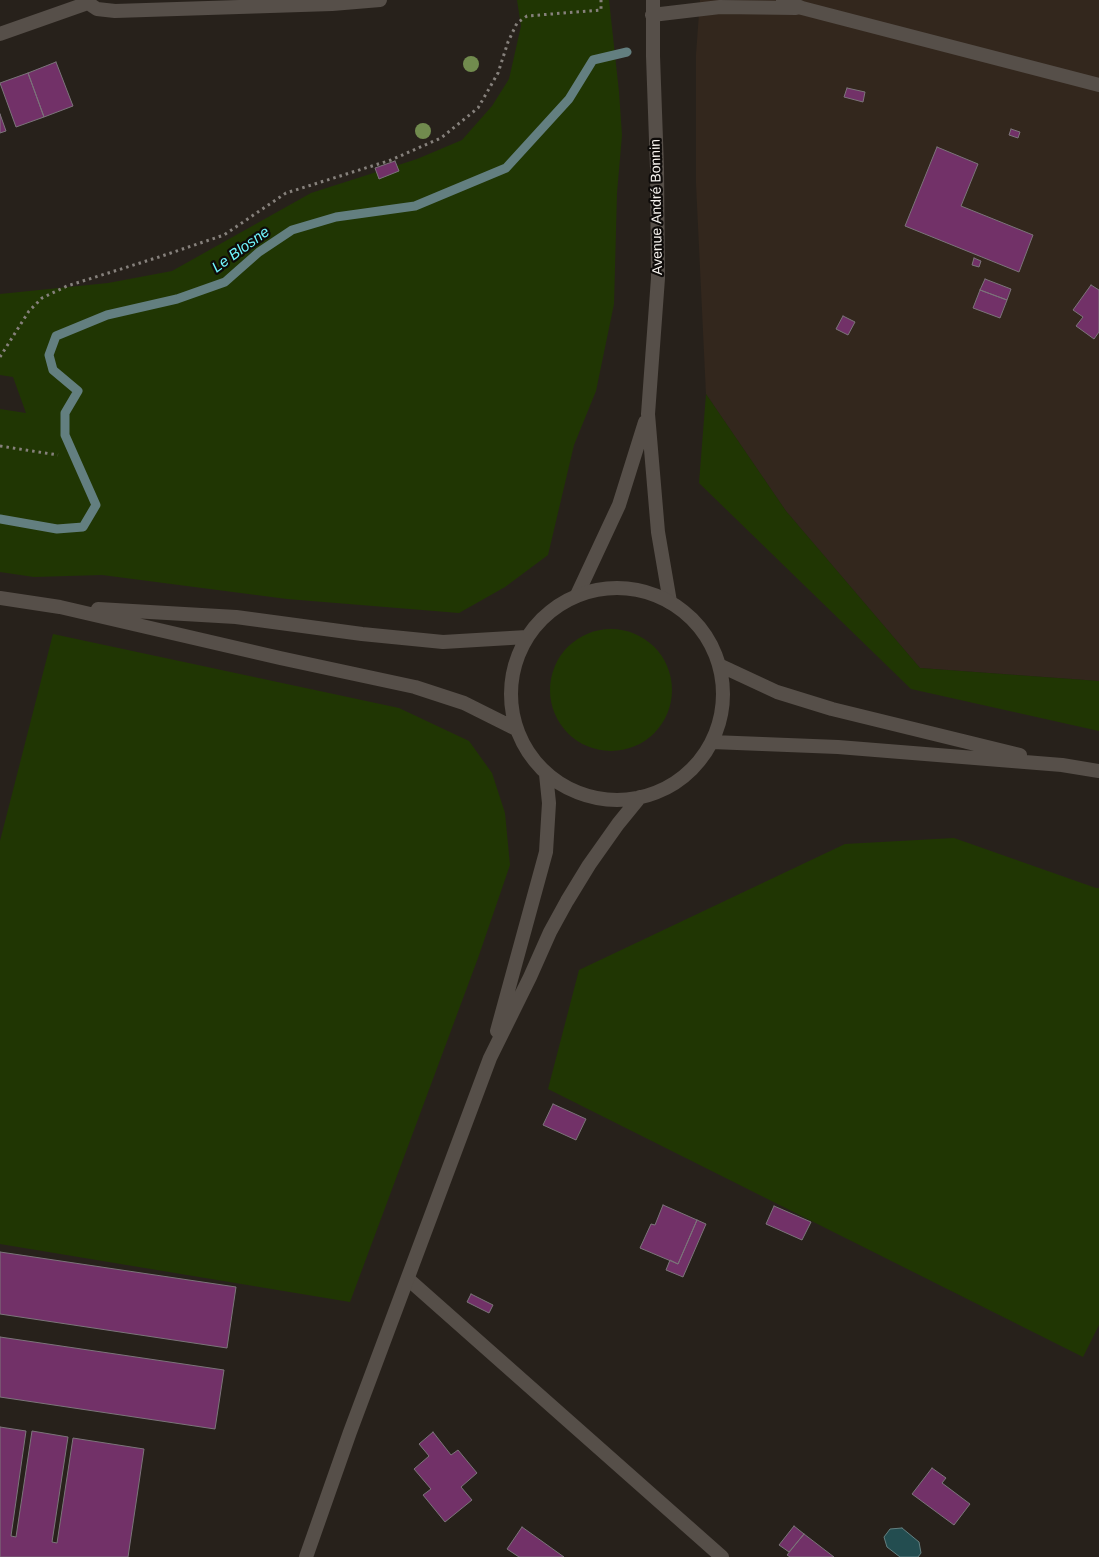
<!DOCTYPE html>
<html>
<head>
<meta charset="utf-8">
<style>
	body { margin:0 }
	canvas { display:block; background:#27211b }
</style>
</head>
<body>
<canvas width="1099" height="1557"></canvas>
<script>
const g = document.querySelector('canvas').getContext('2d');
g.lineJoin = 'round';
function paint(path, color) {
  g.fillStyle = color;
  g.fill(path, 'evenodd');
}
function poly(rows) {
  const path = new Path2D();
  for (const r of rows) {
    if (r.length === 3) {
      path.moveTo(r[0] + r[2], r[1]);
      path.arc(r[0], r[1], r[2], 0, 2 * Math.PI);
      continue;
    }
    path.moveTo(r[0], r[1]);
    for (let i = 2; i < r.length; i += 2) path.lineTo(r[i], r[i + 1]);
  }
  return path;
}
function strokePath(path, color, width, dash) {
  g.strokeStyle = color;
  g.lineWidth = width;
  g.lineCap = dash ? 'butt' : 'round';
  g.setLineDash(dash || []);
  g.stroke(path);
}
function write(font, color, halo, rows, align = 'center') {
  g.font = font + ' Helvetica,sans-serif';
  g.lineWidth = 4.5;
  g.setLineDash([]);
  g.textBaseline = 'middle';
  g.strokeStyle = halo;
  g.fillStyle = color;
  for (const [text, x, y, turn = 0] of rows) {
    g.save();
    g.translate(x, y);
    g.rotate((+turn || 0) * Math.PI / 180);
    g.textAlign = isNaN(turn) ? turn : align;
    if (halo) g.strokeText(text, 0, 0);
    g.fillText(text, 0, 0);
    g.restore();
  }
}
paint(poly([
	[700,0,1099,0,1099,681,920,668,786,511,706,394,696,183,696,55]
]), '#33271d');
paint(poly([
	[517,0,609,0,619,92,622,135,617,193,614,304,596,391,574,445,548,555,505,587,459,613,287,599,102,575,34,577,0,572,0,409,26,413,13,377,0,375,0,294,108,283,172,271,311,193,417,159,462,140,492,106,509,79,521,26],
	[706,394,786,511,920,668,1099,681,1099,731,911,689,699,483],
	[611,690,61],
	[53,634,399,708,469,741,492,773,505,813,510,865,478,958,350,1302,0,1244,0,841],
	[954,838,1096,888,1099,888,1099,1325,1083,1357,548,1089,579,970,845,844]
]), '#203603');
const water = poly([
	[902,1528,919,1542,921,1553,918,1557,900,1557,887,1547,884,1537,890,1529,902,1528]
]);
paint(water, '#234d50');
strokePath(water, '#637f80', 1);
strokePath(poly([
	[0,519,57,529,83,527,96,505,65,435,65,413,78,391,53,370,49,355,56,336,107,315,177,299,225,282,259,252,292,230,336,217,415,206,506,168,569,99,593,60,627,52]
]), '#637f80', 9);
const building = poly([
	[56,62,73,106,44,117,28,73,56,62],
	[28,73,44,117,16,127,0,83,28,73],
	[847,88,865,92,863,102,844,97,847,88],
	[0,114,6,131,0,133,0,114],
	[1011,129,1020,132,1018,138,1009,135,1011,129],
	[937,147,978,164,961,206,1033,235,1019,272,905,226,937,147],
	[395,161,399,171,379,179,375,168,395,161],
	[974,258,981,261,979,267,972,265,974,258],
	[985,279,1011,289,1007,300,980,290,985,279],
	[1091,285,1099,290,1099,332,1094,339,1076,326,1083,317,1073,310,1091,285],
	[980,290,1007,300,1000,318,973,308,980,290],
	[843,316,855,322,848,335,836,329,843,316],
	[553,1104,586,1119,576,1140,543,1125,553,1104],
	[663,1205,697,1220,678,1264,640,1248,651,1224,655,1225,663,1205],
	[774,1206,811,1222,802,1240,766,1224,774,1206],
	[697,1220,706,1224,683,1277,666,1270,670,1260,678,1264,697,1220],
	[0,1252,236,1287,227,1348,0,1314,0,1252],
	[471,1294,493,1305,489,1313,467,1302,471,1294],
	[0,1337,224,1370,215,1429,0,1397,0,1337],
	[0,1427,26,1431,11,1536,16,1537,32,1431,68,1437,52,1542,57,1543,73,1438,144,1449,128,1557,0,1557,0,1427],
	[433,1432,451,1455,458,1450,477,1473,461,1487,472,1500,445,1522,423,1495,431,1489,414,1469,429,1456,419,1444,433,1432],
	[932,1468,946,1478,942,1483,970,1504,954,1525,912,1494,932,1468],
	[794,1526,804,1534,789,1552,779,1545,794,1526],
	[522,1527,564,1557,519,1557,507,1549,522,1527],
	[804,1534,834,1557,790,1557,787,1555,804,1534]
]);
paint(building, '#723168');
strokePath(building, '#7c747a', 1);
strokePath(poly([
	[0,357,29,311,42,298,67,286,159,257,224,235,286,193,391,160,441,138,478,108,498,73,508,42,517,23,527,16,601,10,601,0],
	[0,446,58,455]
]), '#86817c', 3, [2.5, 4]);
strokePath(poly([
	[783,0,802,8,1099,85],
	[652,15,720,7,796,8],
	[0,34,88,3,97,9,115,11,332,4,380,0],
	[408,1279,722,1557]
]), '#564f49', 14);
strokePath(poly([
	[653,0,653,56,657,168,658,278,648,414,658,532,670,602],
	[577,595,619,505,645,422]
]), '#564f49', 14);
strokePath(poly([
	[617,694,106],
	[0,598,60,607,280,658,415,687,464,703,516,729],
	[98,609,236,617,362,634,443,642,527,637],
	[719,665,777,692,832,709,1020,755],
	[712,742,838,747,1062,765,1099,771],
	[497,1031,546,852,549,803,546,774],
	[306,1557,350,1432,490,1058,530,977,550,932,567,901,589,865,618,824,640,797]
]), '#564f49', 14);
g.fillStyle = '#718b4e';
for (const [x, y] of [
	[471,64],
	[423,131]
]) {
  g.beginPath();
  g.arc(x, y, 8, 0, 2 * Math.PI);
  g.fill();
}
write('14px', '#f8f4f0', '#0e0b09', [
	["Avenue André Bonnin",657,207,-91]
]);
write('italic 15px', '#70f6fe', '#0e0b09', [
	["Le Blosne",241,250,-36]
]);
</script>
</body>
</html>
